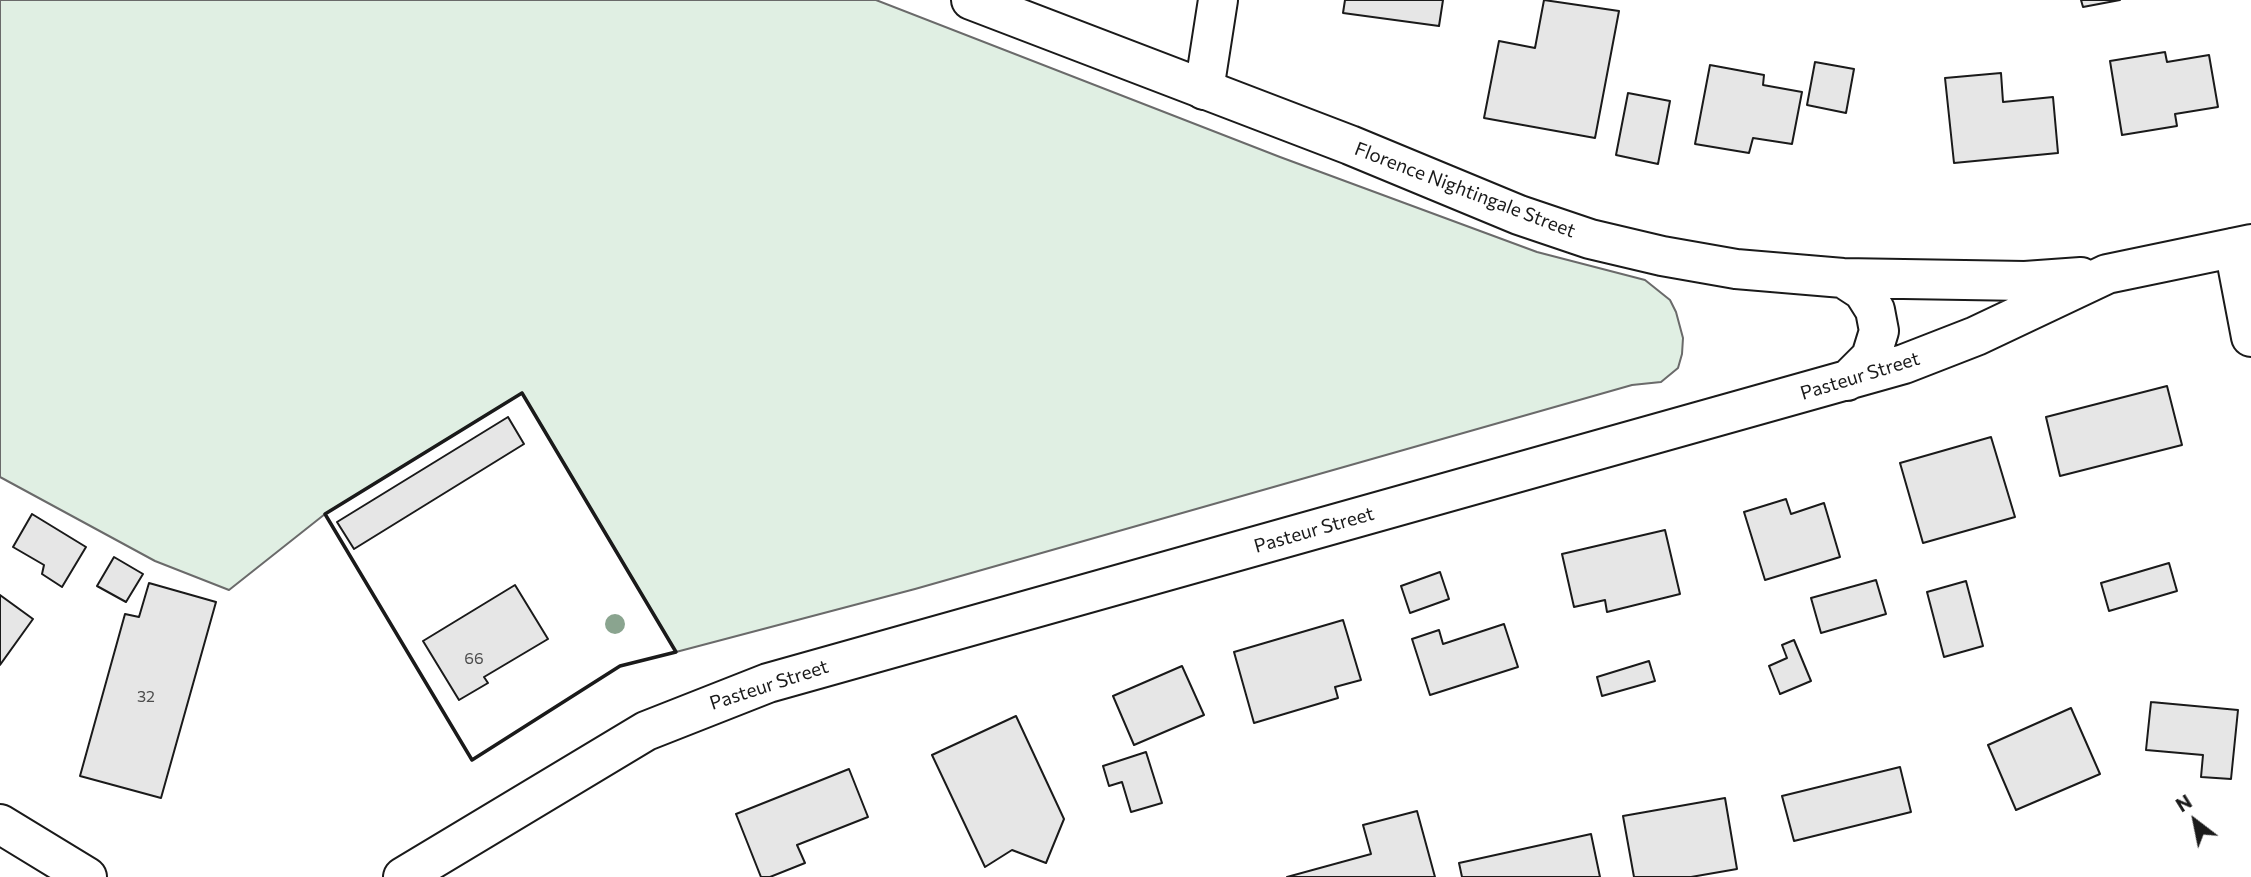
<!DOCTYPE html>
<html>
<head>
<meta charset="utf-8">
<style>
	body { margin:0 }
	#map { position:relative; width:2251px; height:877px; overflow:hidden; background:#fff; font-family:Commissioner,sans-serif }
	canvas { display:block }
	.north { position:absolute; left:2160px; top:786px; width:70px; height:70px; -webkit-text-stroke:5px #fff; paint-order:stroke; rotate:328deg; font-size:19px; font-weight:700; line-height:28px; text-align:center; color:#1a1a1a }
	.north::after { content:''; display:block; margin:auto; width:24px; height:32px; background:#1a1a1a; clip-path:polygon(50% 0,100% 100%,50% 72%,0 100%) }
</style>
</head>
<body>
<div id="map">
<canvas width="2251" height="877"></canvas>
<div class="north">N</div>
</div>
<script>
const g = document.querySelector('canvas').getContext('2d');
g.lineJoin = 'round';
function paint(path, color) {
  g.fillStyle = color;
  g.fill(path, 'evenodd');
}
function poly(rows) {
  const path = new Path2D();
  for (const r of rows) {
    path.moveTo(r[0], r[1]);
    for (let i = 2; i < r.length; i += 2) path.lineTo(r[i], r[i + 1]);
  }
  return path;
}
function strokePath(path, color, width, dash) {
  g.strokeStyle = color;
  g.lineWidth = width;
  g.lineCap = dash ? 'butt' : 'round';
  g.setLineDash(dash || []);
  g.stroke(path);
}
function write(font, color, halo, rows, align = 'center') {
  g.font = font + ' Commissioner,sans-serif';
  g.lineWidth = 5;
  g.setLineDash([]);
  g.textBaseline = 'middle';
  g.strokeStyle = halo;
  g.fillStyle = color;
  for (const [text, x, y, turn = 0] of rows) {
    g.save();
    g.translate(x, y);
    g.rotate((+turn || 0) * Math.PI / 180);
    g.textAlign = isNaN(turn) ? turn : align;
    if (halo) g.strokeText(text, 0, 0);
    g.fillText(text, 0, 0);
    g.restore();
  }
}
const green = poly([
	[0,0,876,0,1280,157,1537,252,1645,280,1670,300,1676,312,1683,338,1682,354,1678,368,1661,382,1632,385,915,589,676,652,522,393,325,514,229,590,155,561,0,477,0,0]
]);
paint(green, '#e0efe3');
strokePath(green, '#6a6a6a', 2);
const building = poly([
	[1345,0,1443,0,1439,26,1343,13,1345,0],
	[1544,0,1619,11,1595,138,1484,118,1499,41,1535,48,1544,0],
	[2081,0,2120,0,2083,7,2081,0],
	[2165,52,2167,62,2209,55,2218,107,2175,114,2177,126,2122,135,2110,61,2165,52],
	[1815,62,1854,69,1846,113,1807,105,1815,62],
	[1710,65,1764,75,1763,85,1802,92,1792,144,1753,138,1749,153,1695,144,1710,65],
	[2001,73,2003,102,2053,97,2058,153,1954,163,1945,78,2001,73],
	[1628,93,1670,101,1658,164,1616,155,1628,93],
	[2167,386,2182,445,2060,476,2046,417,2167,386],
	[508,417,524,444,354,549,337,522,508,417],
	[1991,437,2015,517,1923,543,1900,463,1991,437],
	[1786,499,1791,514,1824,503,1840,557,1765,580,1744,512,1786,499],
	[32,514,86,547,62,587,42,574,44,565,13,547,32,514],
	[1665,530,1680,594,1607,612,1605,600,1574,607,1562,554,1665,530],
	[114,557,143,574,126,602,97,586,114,557],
	[2169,563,2177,591,2109,611,2101,583,2169,563],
	[1440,572,1449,599,1410,613,1401,586,1440,572],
	[1876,580,1886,614,1821,633,1811,598,1876,580],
	[1966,581,1983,646,1944,657,1927,592,1966,581],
	[149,583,216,602,161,798,80,776,125,614,139,617,149,583],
	[515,585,548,639,484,677,488,683,459,700,423,641,515,585],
	[0,595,33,619,0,665,0,595],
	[1343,620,1361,680,1335,687,1338,698,1254,723,1234,652,1343,620],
	[1504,624,1518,667,1430,695,1412,639,1439,630,1443,644,1504,624],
	[1794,640,1811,681,1780,694,1769,666,1787,658,1782,645,1794,640],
	[1649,661,1655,681,1602,696,1597,677,1649,661],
	[1182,666,1204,715,1134,745,1113,696,1182,666],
	[2151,702,2238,710,2231,779,2201,777,2203,755,2146,750,2151,702],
	[2071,708,2100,774,2016,810,1988,745,2071,708],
	[1016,716,1064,819,1046,863,1012,850,985,867,932,755,1016,716],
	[1146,752,1162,803,1131,812,1122,782,1109,786,1103,766,1146,752],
	[1900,767,1911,812,1794,841,1782,796,1900,767],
	[849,769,868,817,797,845,805,863,770,877,761,877,736,814,849,769],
	[1725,798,1737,869,1691,877,1634,877,1623,816,1725,798],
	[1417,811,1435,877,1287,877,1371,854,1363,825,1417,811],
	[1591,834,1600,877,1462,877,1459,863,1591,834]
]);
paint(building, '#e6e6e6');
strokePath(building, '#1a1a1a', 2);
const minor = poly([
	[1204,90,1218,0],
	[2234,248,2251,337],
	[0,824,87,877]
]);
const major = poly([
	[971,0,1350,145,1519,215,1590,239,1662,256,1736,269,1843,278,2025,281,2081,277],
	[1843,278,1863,291,1875,310,1879,331,1871,357,1847,381],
	[403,877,646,731,768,683,1904,364,1976,336,2107,274,2251,244]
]);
strokePath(minor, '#1a1a1a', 42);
strokePath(major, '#1a1a1a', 42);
strokePath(minor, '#fff', 38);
strokePath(major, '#fff', 38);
strokePath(poly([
	[522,393,676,652,620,666,472,760,325,514,522,393]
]), '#1a1a1a', 3.5);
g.fillStyle = '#8aa48f';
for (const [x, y] of [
	[615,624]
]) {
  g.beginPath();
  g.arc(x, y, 10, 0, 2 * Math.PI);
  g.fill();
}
write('16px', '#4d4d4d', null, [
	["66",474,659],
	["32",146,697]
]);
write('19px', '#1a1a1a', '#fff', [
	["Florence Nightingale Street",1465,190,21],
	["Pasteur Street",1860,376,-17],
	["Pasteur Street",1314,530,-16],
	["Pasteur Street",769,685,-18]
]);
</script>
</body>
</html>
